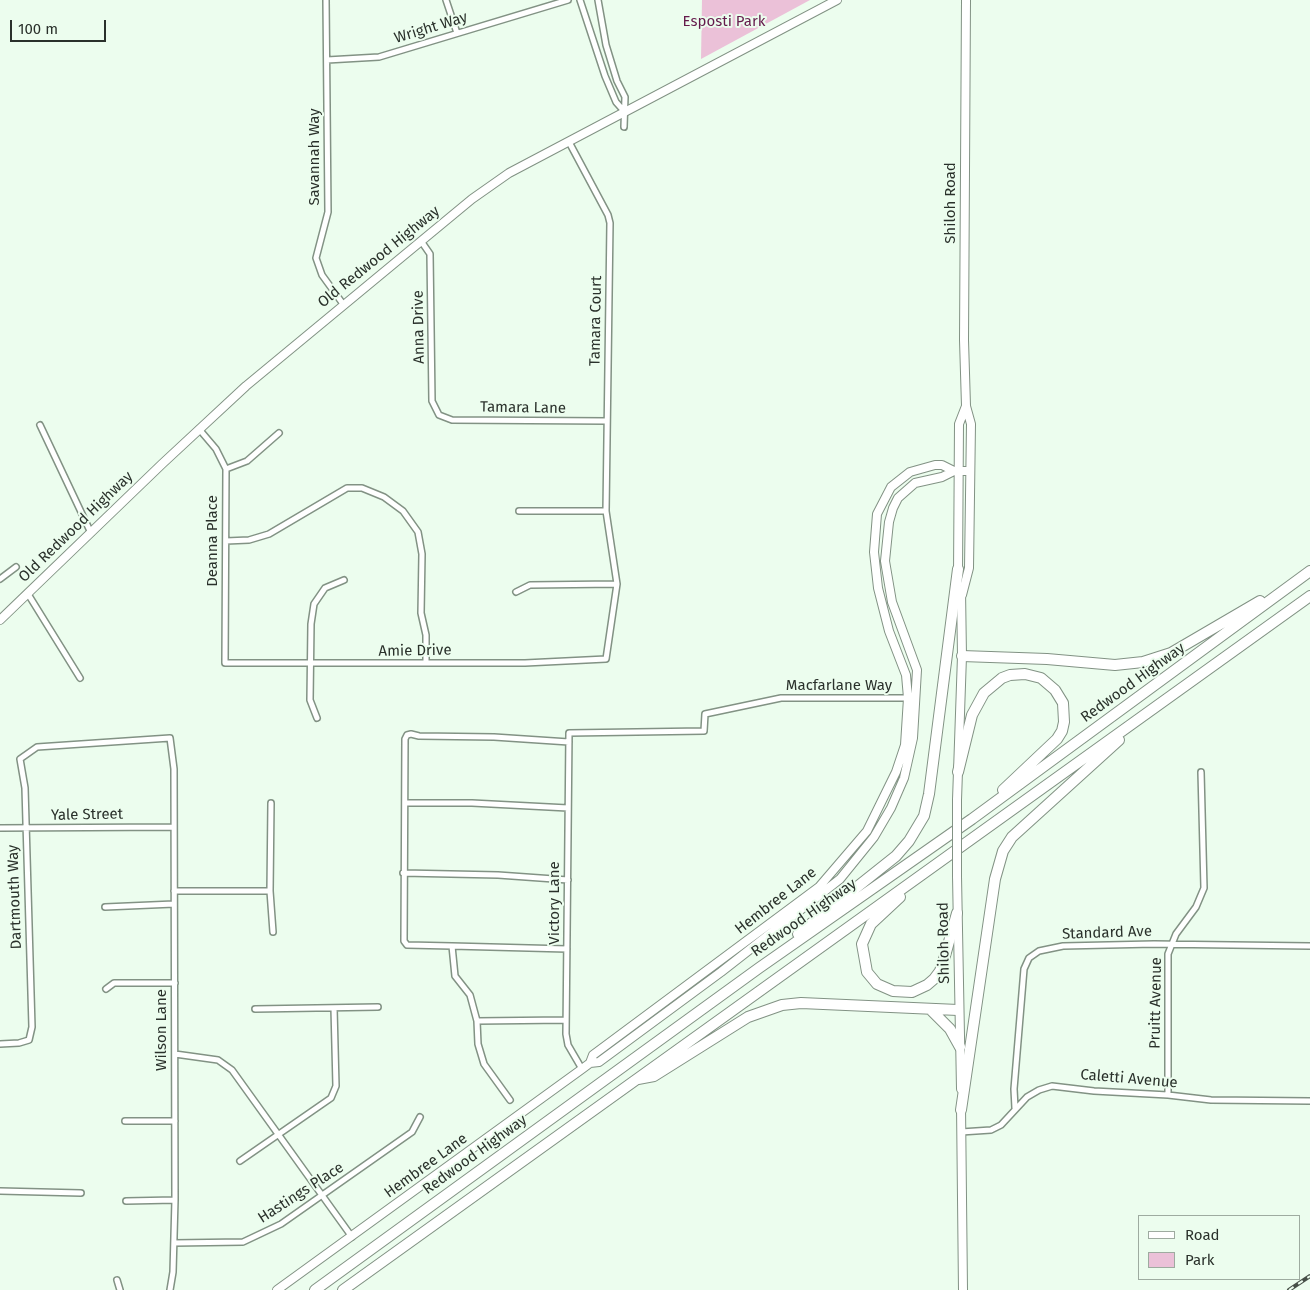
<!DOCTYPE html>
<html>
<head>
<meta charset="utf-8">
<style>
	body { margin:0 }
	#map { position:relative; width:1310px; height:1290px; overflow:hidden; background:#ecfdee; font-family:"Fira Sans",sans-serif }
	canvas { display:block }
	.legend { position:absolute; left:1138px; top:1215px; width:162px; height:65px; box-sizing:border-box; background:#ecfdee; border:1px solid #9eaba0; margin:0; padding:6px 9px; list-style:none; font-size:15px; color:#2a312b }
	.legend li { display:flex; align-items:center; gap:10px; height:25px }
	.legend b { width:25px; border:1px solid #9eaba0 }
	.scale { position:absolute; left:10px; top:20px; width:96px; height:22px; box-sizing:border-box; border:2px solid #2a312b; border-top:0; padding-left:6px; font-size:15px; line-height:18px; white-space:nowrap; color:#2a312b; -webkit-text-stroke:4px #ecfdee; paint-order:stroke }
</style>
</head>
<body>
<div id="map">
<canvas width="1310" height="1290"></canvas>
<ul class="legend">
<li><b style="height:6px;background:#fff"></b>Road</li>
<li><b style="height:14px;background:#ebc1d8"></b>Park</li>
</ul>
<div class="scale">100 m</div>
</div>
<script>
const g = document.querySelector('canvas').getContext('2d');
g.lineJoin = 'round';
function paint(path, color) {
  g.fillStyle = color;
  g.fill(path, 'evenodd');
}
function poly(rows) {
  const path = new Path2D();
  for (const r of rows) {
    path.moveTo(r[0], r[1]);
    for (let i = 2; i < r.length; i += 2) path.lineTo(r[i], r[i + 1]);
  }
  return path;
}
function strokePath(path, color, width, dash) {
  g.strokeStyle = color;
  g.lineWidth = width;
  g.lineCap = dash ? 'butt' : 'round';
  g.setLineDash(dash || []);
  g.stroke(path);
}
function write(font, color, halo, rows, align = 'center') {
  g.font = font + ' "Fira Sans",sans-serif';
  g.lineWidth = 4;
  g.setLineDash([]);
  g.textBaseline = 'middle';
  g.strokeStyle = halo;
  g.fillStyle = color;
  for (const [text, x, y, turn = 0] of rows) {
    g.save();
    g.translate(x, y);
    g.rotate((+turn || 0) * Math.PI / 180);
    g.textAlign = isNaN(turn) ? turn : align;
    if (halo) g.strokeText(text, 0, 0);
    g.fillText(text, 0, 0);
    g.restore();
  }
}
paint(poly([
	[702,0,810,0,701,59]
]), '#ebc1d8');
const street = poly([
	[326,0,328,212,316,258,322,275,343,304],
	[446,0,457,33],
	[580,0,605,76,616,102,624,111],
	[598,0,606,45,617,81,625,97,624,127],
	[327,60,379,57,568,0],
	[421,241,430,254,432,401,439,415,452,420,607,421],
	[40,425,91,533],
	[199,429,216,449,226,469,225,663,525,663,606,659,617,584,606,511,610,223,608,215,569,142],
	[226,469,247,461,279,433],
	[519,511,606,511],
	[226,541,249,540,269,534,347,488,362,488,384,497,403,511,418,532,422,554,421,613,426,635,426,663],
	[0,579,16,567],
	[516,592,530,585,617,584],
	[28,594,80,678],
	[317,718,310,700,311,624,314,604,325,588,344,580],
	[271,803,270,891,273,932],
	[405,803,472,803,568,808],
	[0,828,174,827],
	[403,873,498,875,568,880],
	[174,891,270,891],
	[105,907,174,904],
	[452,946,567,949],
	[106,989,114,983,175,983],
	[255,1009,378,1007],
	[477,1021,566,1020],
	[0,1044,19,1043,29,1040,32,1027,25,788,20,759,37,747,170,738,174,769,175,1200,173,1272,170,1290],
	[175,1054,218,1060,232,1070,352,1237],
	[582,1069,568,1045,566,1034,569,733,704,731,705,714,781,698,910,698],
	[1168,1095,1168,954,1176,934,1196,907,1204,888,1201,772],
	[510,1100,484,1064,478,1044,477,1021,470,995,455,976,452,946,407,945,404,941,405,739,407,735,411,734,419,736,494,737,569,742],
	[1015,1108,1014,1089,1024,969,1029,958,1039,951,1063,946,1154,944,1310,946],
	[125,1121,175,1121],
	[961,1132,991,1130,1001,1125,1027,1097,1039,1090,1052,1086,1094,1091,1168,1095,1211,1100,1310,1101],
	[240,1161,331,1098,336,1086,334,1008],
	[0,1191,81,1193],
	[126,1201,175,1200],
	[174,1243,243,1242,281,1224,412,1132,420,1117],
	[117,1280,120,1290]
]);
const secondary = poly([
	[958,574,959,424,966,406],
	[962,595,969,568,971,424,966,406,964,340,966,0],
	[0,620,162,464,246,386,472,199,509,173,837,0],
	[957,800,962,656,961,590],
	[957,876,961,1089],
	[590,1063,593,1055,819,887,867,831,896,772,905,745,908,698,906,675,889,631,878,588,874,552,877,514,891,487,910,472,935,465,942,465,954,471],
	[961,1106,963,1290],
	[277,1290,582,1069,590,1063,599,1062,721,972,840,879,874,837,891,808,904,778,913,738,917,670,892,602,885,561,889,522,893,508,898,498,915,483,942,477,954,471,970,471]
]);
const highway = poly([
	[962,656,1047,659,1115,665,1143,662,1171,653,1260,601],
	[958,772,972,715,984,693,1002,678,1010,675,1025,674,1041,678,1055,690,1063,703,1064,722,1062,731,1057,739,1003,790],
	[900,897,871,924,862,944,867,972,877,984,893,991,912,992,927,985,934,979,940,971,945,956,957,913],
	[798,934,896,856,909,841,924,816,929,794,958,569],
	[930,1009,950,1029,960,1047],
	[638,1079,654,1076,748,1017,782,1005,801,1003,958,1010],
	[961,1110,995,879,1003,851,1012,837,1119,740],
	[315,1290,759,968,972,819,1310,571],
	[343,1290,1310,596]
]);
strokePath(street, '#829284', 8);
strokePath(secondary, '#829284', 10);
strokePath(highway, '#829284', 12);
strokePath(street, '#fff', 5);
strokePath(secondary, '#fff', 8);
strokePath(highway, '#fff', 10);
const rail = poly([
	[1289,1290,1310,1276]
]);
strokePath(rail, '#464f47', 4);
strokePath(rail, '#ecfdee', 2, [5.5]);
const secondaryBridge = poly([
	[957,876,957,800]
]);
strokePath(secondaryBridge, '#829284', 10, []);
strokePath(secondaryBridge, '#fff', 8);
write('15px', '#651b4c', '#ecfdee', [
	["Esposti Park",724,22]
]);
write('15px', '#2a312b', '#ecfdee', [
	["Wright Way",431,28,-17],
	["Savannah Way",315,157,-90],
	["Shiloh Road",951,203,-90],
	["Old Redwood Highway",379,257,-39],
	["Tamara Court",596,321,-89],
	["Anna Drive",419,327,-91],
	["Tamara Lane",523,408,1],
	["Old Redwood Highway",76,527,-44],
	["Deanna Place",213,541,-90],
	["Amie Drive",415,651,-1],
	["Redwood Highway",1133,683,-36],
	["Macfarlane Way",839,686],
	["Yale Street",87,815,-1],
	["Dartmouth Way",15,897,-92],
	["Hembree Lane",776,901,-38],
	["Victory Lane",555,903,-90],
	["Redwood Highway",804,918,-35],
	["Standard Ave",1107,933,-2],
	["Shiloh Road",944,943,-91],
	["Pruitt Avenue",1156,1003,-89],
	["Wilson Lane",162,1030,-90],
	["Caletti Avenue",1129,1079,5],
	["Redwood Highway",475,1155,-36],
	["Hembree Lane",426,1166,-36],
	["Hastings Place",301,1193,-33]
]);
</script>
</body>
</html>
